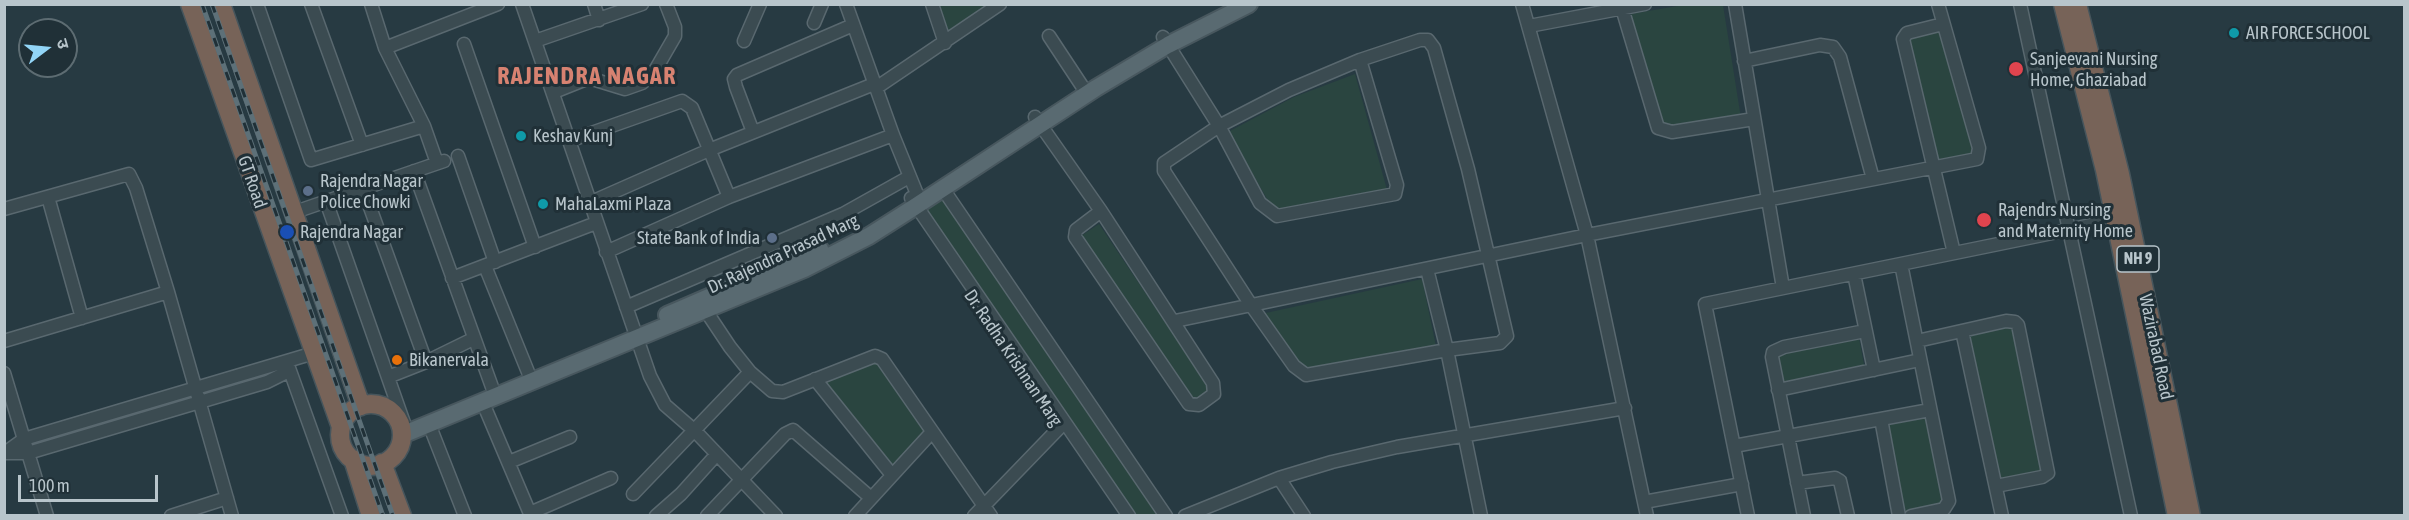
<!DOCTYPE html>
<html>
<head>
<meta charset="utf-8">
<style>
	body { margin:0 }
	#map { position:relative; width:2409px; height:520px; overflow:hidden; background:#273a42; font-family:"Asap Condensed","Noto Sans Devanagari",sans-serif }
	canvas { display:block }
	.frame { position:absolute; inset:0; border:6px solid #b8c5cb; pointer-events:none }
	.north { position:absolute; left:18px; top:18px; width:60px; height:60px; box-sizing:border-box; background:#203037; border:2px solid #5d6c72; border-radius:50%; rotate:74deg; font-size:16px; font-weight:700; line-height:24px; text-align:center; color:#b8c5cb }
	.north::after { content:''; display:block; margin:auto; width:21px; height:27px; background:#92d5f7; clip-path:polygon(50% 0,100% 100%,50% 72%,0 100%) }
	.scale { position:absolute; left:18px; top:475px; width:140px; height:27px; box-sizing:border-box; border:3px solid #b8c5cb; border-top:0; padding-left:8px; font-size:18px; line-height:21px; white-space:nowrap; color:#b8c5cb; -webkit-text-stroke:4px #203037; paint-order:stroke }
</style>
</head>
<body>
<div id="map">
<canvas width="2409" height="520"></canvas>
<div class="frame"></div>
<div class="north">उ</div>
<div class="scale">100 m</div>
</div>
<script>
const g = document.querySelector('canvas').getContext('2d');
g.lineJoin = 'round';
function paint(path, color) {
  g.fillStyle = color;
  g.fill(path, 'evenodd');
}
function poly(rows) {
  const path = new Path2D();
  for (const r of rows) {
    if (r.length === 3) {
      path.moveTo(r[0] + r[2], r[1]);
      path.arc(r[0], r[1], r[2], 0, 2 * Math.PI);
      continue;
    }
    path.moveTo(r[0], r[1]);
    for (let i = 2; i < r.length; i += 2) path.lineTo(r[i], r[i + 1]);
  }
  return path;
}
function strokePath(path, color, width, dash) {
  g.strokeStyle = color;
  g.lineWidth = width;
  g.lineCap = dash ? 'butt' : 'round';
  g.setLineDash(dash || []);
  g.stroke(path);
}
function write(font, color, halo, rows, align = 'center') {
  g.font = font + ' "Asap Condensed",sans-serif';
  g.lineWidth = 6;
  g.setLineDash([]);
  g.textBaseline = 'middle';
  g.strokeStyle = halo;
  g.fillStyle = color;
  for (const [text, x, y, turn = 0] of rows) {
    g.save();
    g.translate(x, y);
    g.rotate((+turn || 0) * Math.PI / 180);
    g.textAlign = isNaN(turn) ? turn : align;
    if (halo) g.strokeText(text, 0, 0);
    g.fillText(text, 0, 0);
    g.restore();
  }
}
paint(poly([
	[939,4,997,5,949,33],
	[1683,5,1723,5,1741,118,1663,133,1631,14],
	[1941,28,1976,162,1939,167,1906,37],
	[1355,74,1389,197,1277,216,1228,132,1294,97],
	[945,195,1160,515,1123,515,915,213],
	[1099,224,1212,392,1194,404,1081,236],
	[1422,279,1437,351,1304,377,1261,314],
	[2012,325,2043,475,2001,484,1970,334],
	[1859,338,1865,370,1782,386,1776,354],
	[877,359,929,433,895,472,819,382],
	[1927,418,1945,509,1904,515,1887,425]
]), '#2a4540');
const minor = poly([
	[257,4,311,160,424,126],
	[311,4,362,145],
	[371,4,385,48,424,126,437,163],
	[522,4,650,376,665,405,695,431,776,516],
	[594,4,599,20],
	[846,4,893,135,917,194],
	[932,4,945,43],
	[1522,4,1587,235,1647,516],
	[1735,4,1783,288],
	[2020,4,2131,516],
	[1622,8,1658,128,1672,132,1754,119],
	[814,23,822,4],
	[1943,24,1907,33,1903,39,1954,253],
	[1529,26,1645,4],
	[1049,36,1082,86],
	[1163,37,1219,126,1260,203,1277,216,1395,194,1397,185,1360,60],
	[1420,40,1428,40,1434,48,1468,169,1507,336,1500,343,1447,350,1306,375,1294,366,1251,305,1164,171,1164,163,1219,126,1289,90,1360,60,1420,40],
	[535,41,642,4],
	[744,41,760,4],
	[464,44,535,247],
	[385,48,498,4],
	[1744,61,1820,45,1833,47,1840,57,1873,179],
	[876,88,1000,4],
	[554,92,589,78,625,89,642,83,653,74,675,36,675,27,666,4],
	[1035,117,1101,211,1213,383,1214,394,1199,405,1189,404,1075,237,1076,230,1101,211],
	[753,132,736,87,734,79,737,75,853,25],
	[569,141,682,101,692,108,729,197],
	[458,156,495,262],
	[414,171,492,387],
	[363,188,426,362,388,377],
	[943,189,1166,516],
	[48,197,82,318],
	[911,198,1129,516],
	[326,201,404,423],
	[589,203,709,150,874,84],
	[4,209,129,174,136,188,168,292,232,516],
	[295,212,444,161],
	[606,252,729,197,893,135],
	[1901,264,1949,501,1944,509,1911,516],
	[485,266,528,372],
	[1427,269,1447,350,1481,516],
	[1854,274,1874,370],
	[452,278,596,223],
	[626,307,843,214,909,177],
	[706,311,730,347,750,372,772,391,783,392,875,356,882,359,991,516],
	[1175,321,1587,235,1977,159,1979,148,1938,4],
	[1962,331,2002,516],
	[4,341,168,292],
	[1917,341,2006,321,2015,322,2018,325,2048,473,2042,477,1996,486],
	[426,362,473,339],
	[289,368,342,516],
	[4,373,47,516],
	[815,379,892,475],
	[1778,390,1920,360],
	[483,403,531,516],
	[1881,419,1899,516],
	[429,424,465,516],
	[1734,446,1930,410],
	[6,452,24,439,314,353],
	[4,453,28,453,267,382,287,372,289,361],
	[509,462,570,437],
	[1279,478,1304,516],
	[1797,483,1835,478,1840,481,1848,516],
	[633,494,750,372],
	[1644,502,1742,484],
	[530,513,611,478],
	[171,516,227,498],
	[656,516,681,494,717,454],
	[707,516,785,434,793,430,871,498],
	[855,516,932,432],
	[974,516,1060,427],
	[1185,516,1279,478,1332,462,1397,447,1625,408],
	[1748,516,1705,304,2116,220],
	[1804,516,1772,357,1773,352,1784,347,1865,331]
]);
const major = poly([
	[667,315,820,249],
	[402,435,804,269,869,236,913,208,1096,88,1168,45,1249,4]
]);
const highway = poly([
	[190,4,341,427],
	[221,4,361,406],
	[2063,4,2105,170,2177,516],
	[2077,4,2120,174,2191,516],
	[371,435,31],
	[353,459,371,516],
	[382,463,402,516]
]);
strokePath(minor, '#59686f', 15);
strokePath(major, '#48575e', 20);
strokePath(highway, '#46555c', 21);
strokePath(minor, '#3b4b51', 12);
strokePath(major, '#596a71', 16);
strokePath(highway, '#776358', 18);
const rail = poly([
	[202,4,383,516],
	[212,4,393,516]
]);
strokePath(rail, '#5d7078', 5);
strokePath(rail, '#203037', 3, [9]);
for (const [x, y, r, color] of [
	[2234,33,6,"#0f9aa8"],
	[2016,69,8,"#e0444e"],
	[521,136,6,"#0f9aa8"],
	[308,191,6,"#5c6f8a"],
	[543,204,6,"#0f9aa8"],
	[1984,220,8,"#e0444e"],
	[287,232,8,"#1a4fb4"],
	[772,238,6,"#5c6f8a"],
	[397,360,6,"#e8710a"]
]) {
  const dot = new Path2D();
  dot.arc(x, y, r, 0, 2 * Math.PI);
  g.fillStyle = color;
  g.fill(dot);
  strokePath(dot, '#203037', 2);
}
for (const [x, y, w] of [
	[2138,259,42]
]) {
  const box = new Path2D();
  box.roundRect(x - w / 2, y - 13, w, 26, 4.5);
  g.fillStyle = '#203037';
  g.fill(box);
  strokePath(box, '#b8c5cb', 1.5);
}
write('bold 16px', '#b8c5cb', null, [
	["NH 9",2138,259]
]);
write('18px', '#b8c5cb', '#203037', [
	["AIR FORCE SCHOOL",2246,33],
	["Sanjeevani Nursing",2030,59],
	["Home, Ghaziabad",2030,80],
	["Keshav Kunj",533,136],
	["Rajendra Nagar",320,181],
	["Police Chowki",320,202],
	["MahaLaxmi Plaza",555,204],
	["Rajendrs Nursing",1998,210],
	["and Maternity Home",1998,231],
	["Rajendra Nagar",300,232],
	["State Bank of India",760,238,"right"],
	["Bikanervala",409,360]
], 'left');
write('18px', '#b8c5cb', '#203037', [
	["GT Road",252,182,71],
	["Dr. Rajendra Prasad Marg",783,254,-25],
	["Wazirabad Road",2156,347,78],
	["Dr. Radha Krishnan Marg",1013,358,56]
]);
g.letterSpacing = '1.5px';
write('bold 24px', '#d78271', '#203037', [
	["RAJENDRA NAGAR",587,76]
]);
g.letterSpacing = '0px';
</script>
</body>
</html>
